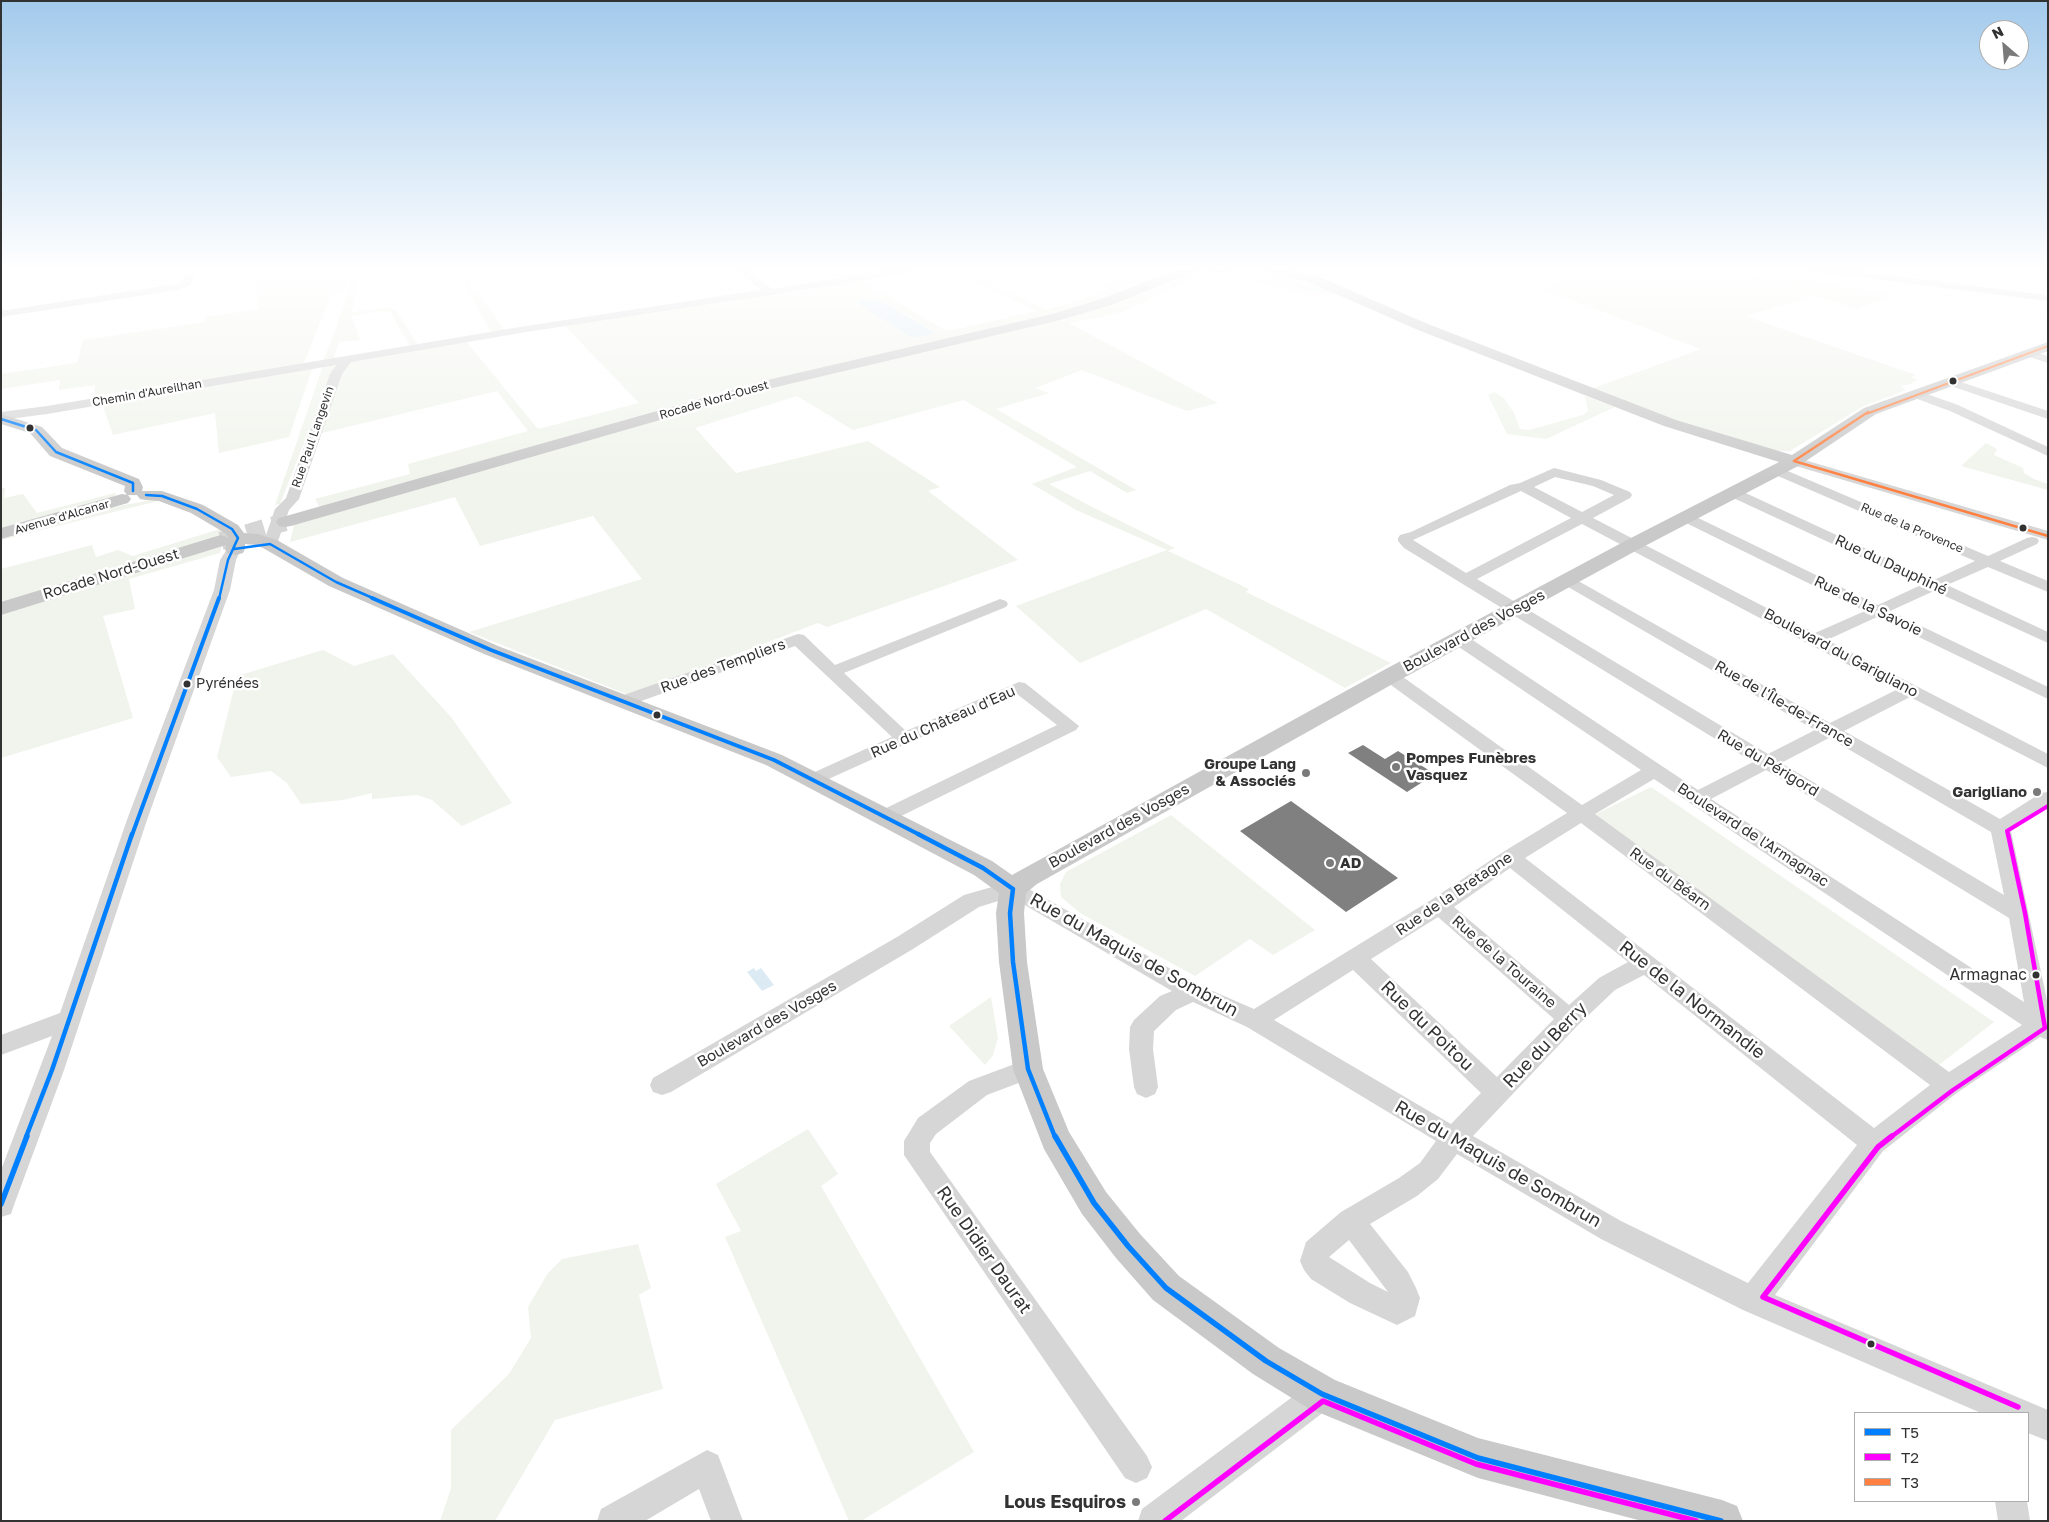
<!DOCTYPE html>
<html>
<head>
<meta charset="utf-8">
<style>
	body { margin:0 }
	#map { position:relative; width:2049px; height:1522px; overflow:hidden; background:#fff; font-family:"Golos Text",sans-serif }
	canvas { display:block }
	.frame { position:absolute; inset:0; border:2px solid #323232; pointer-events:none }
	.legend { position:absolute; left:1854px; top:1412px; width:175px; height:90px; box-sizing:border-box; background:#fff; border:1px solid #adadad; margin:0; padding:6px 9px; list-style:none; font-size:15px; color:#323232 }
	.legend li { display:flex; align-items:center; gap:10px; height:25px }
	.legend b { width:25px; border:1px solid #adadad }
	.north { position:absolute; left:1979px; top:20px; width:50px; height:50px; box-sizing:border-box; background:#fff; border:1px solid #adadad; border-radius:50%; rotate:333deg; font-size:14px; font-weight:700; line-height:20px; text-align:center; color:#323232 }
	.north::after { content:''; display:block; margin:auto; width:18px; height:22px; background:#7a7a7a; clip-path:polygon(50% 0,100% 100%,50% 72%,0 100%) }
</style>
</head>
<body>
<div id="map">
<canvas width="2049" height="1522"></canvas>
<div class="frame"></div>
<ul class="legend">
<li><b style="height:6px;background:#0080ff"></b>T5</li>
<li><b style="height:6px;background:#f0f"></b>T2</li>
<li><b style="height:6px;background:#ff8040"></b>T3</li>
</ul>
<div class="north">N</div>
</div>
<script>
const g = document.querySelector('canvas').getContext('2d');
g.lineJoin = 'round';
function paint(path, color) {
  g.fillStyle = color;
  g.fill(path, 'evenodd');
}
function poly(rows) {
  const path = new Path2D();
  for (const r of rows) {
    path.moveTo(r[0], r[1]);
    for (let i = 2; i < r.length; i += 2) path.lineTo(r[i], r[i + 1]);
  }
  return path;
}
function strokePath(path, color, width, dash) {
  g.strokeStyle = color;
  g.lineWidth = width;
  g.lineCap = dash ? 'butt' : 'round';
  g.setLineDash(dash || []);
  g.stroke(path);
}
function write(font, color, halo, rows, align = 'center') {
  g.font = font + ' "Golos Text",sans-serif';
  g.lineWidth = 5;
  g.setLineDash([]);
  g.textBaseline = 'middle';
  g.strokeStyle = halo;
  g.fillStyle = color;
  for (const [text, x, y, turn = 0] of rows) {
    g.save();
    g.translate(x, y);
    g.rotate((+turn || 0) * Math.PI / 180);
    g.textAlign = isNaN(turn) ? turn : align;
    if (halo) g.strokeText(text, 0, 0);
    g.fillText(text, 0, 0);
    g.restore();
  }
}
paint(poly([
	[266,268,299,268,225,280,223,275],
	[307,268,351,268,343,291,332,293,302,367,313,366,289,437,219,453,215,413,113,435,102,403,127,399,128,391,94,396,95,385,59,390,60,380,1,389,1,374,77,363,83,340,205,322,205,317,259,309,255,277],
	[355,268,360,268,352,312,385,308,396,310,418,345,410,346,391,313,382,311,352,316,360,340,339,342,333,360,323,361,335,331],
	[917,268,955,268,1047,310,1111,290,1101,285,1133,276,1118,268,1190,268,1117,294,1045,317,731,389,320,508,315,499,410,474,408,464,528,431,497,391,318,434,346,362,465,340,538,429,639,403,564,325,860,280,945,330,953,330,1037,311,951,271,931,275],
	[877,299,935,332,935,333,920,337,911,337],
	[1243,268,1263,269,1299,279,1297,281,1303,284,1313,283,1346,296,1298,293,1231,274,1204,276,1191,280,1120,313,1069,323,1218,403,1187,411,1082,370,1035,388,1049,393,996,409,1136,490,1127,493,1090,471,1049,484,1092,507,1175,548,1168,551,1249,589,1246,592,1391,663,1345,688,1206,609,1080,663,1016,606,1167,550,1076,510,1032,484,1077,467,964,400,853,430,797,396,695,428,736,473,868,441,940,487,928,491,1018,560,827,627,818,623,629,695,469,632,642,579,593,516,480,546,455,497,290,542,294,525,713,403,1138,294,1204,270],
	[1622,268,1706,268,1872,290,1893,296,1856,309,1814,296,1745,316,1916,375,1911,377,1918,380,1912,382,1912,384,1900,386,1906,390,1862,407,1790,451,1775,451,1666,418,1591,389,1701,349,1540,288],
	[465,273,505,331,491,333,459,274],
	[324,363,335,364,280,504,275,505],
	[1494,392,1504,398,1514,413,1520,429,1529,430,1583,415,1588,411,1585,396,1615,407,1546,439,1507,434,1488,395],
	[1986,443,1997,449,1994,455,2023,468,2024,473,2034,479,2048,484,2048,490,1961,466],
	[1,488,5,488,4,498,23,494,37,513,115,493,116,495,113,498,1,532],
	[152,500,162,500,1,540,1,537,113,507],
	[223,528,226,534,84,576,1,604,1,569,92,545,96,557,118,550,133,556],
	[222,546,220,553,129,579,135,609,103,616,133,718,1,758,1,613],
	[323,650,354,666,393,654,451,717,512,803,462,826,432,800,417,795,372,799,372,793,343,800,301,804,287,783,271,771,231,777,217,757,237,676],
	[1651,787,1994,1022,1939,1065,1592,816],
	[1171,815,1315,930,1273,955,1250,939,1195,976,1080,913,1061,897,1060,884,1066,872],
	[991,997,998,1038,993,1055,985,1065,949,1026],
	[808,1129,838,1174,821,1186,974,1452,861,1521,849,1521,725,1237,741,1231,716,1184],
	[638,1244,651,1288,639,1295,663,1389,555,1420,495,1521,440,1521,451,1488,451,1430,509,1374,531,1338,528,1307,548,1273,562,1259]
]), '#f1f4ec');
paint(poly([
	[864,299,877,299,936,333,920,337,911,337,857,303],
	[754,968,756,971,761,968,774,985,762,991,747,972]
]), '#dcebf3');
strokePath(poly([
	[1274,272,1278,277,1306,288,1336,292],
	[1,307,3,310]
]), '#dcebf3', 2.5);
paint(poly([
	[1363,745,1385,759,1398,751,1435,774,1407,792,1348,753],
	[1291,801,1398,878,1346,912,1240,831]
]), '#808080');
strokePath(poly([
	[221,541,285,522]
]), '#d6d6d6', 18, [18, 9]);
paint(poly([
	[734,268,745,268,772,289,899,268,919,268,914,271,848,283,526,332,351,362,342,374,299,499,289,510,277,544,275,547,270,548,265,547,263,544,275,509,286,498,330,374,336,365,47,414,1,420,1,412,47,406,526,326,761,290,734,268],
	[1804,268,1831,268,2048,295,2048,301,1809,271,1804,268],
	[189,274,194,277,190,285,178,290,1,317,1,311,177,284,181,283,186,275,189,274],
	[2027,350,2048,356,2048,363,2023,355,2021,353,2023,351,2027,350],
	[1949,378,2048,411,2048,419,1945,384,1943,382,1949,378],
	[1916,390,1958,405,2048,447,2048,456,1950,411,1912,397,1910,394,1912,391,1916,390],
	[1794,457,2048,531,2048,540,1789,464,1787,461,1789,458,1794,457],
	[1776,466,1988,556,2027,538,2032,537,2037,538,2039,541,2037,544,2000,561,2048,581,2048,592,1988,567,1947,585,2048,632,2048,643,1934,591,1890,611,2048,687,2048,699,1877,617,1827,640,2048,754,2048,768,1910,697,1844,731,2000,819,2041,793,2048,792,2048,807,2011,831,2048,1005,2048,1040,2040,1037,1958,1092,1883,1151,1775,1295,2048,1410,2048,1441,2028,1433,2028,1413,1981,1413,1743,1310,1601,1239,1457,1154,1438,1179,1417,1196,1370,1224,1408,1272,1416,1288,1420,1298,1415,1316,1397,1325,1350,1303,1311,1279,1304,1270,1300,1261,1306,1242,1341,1212,1399,1178,1420,1163,1436,1141,1247,1027,1193,1002,1176,1010,1154,1031,1153,1049,1158,1087,1155,1094,1146,1098,1137,1094,1134,1087,1129,1049,1130,1027,1134,1020,1160,996,1172,991,1011,897,979,907,913,949,671,1092,662,1095,653,1092,650,1085,653,1078,897,937,964,895,1013,881,1020,884,1201,986,1254,1009,1431,900,1503,852,1567,813,1384,680,1381,676,1384,672,1390,671,1396,672,1582,805,1641,770,1453,643,1451,639,1453,635,1465,635,1698,790,1753,762,1404,548,1398,541,1398,538,1400,535,1411,532,1510,485,1520,483,1554,468,1601,480,1630,492,1632,495,1630,498,1593,518,1815,633,1865,611,1682,521,1680,518,1682,515,1692,515,1878,605,1921,585,1729,496,1727,493,1729,490,1739,490,1934,580,1975,561,1771,473,1769,470,1771,467,1776,466],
	[1555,477,1593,486,1614,495,1582,512,1534,487,1555,477],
	[1521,491,1571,518,1466,573,1413,540,1521,491],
	[1582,524,1896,690,1830,723,1573,578,1563,578,1560,581,1563,584,1815,730,1768,754,1477,579,1582,524],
	[1829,738,1991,832,2004,895,1781,763,1829,738],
	[1766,770,2009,918,2024,1002,1711,799,1766,770],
	[1654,779,2022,1025,1949,1072,1595,814,1654,779],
	[1581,823,1930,1085,1874,1128,1525,858,1581,823],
	[1510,868,1628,962,1599,978,1569,1005,1454,907,1510,868],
	[1438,917,1554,1019,1497,1077,1371,959,1438,917],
	[1353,970,1481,1093,1451,1124,1274,1020,1353,970],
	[1644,975,1857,1145,1748,1283,1621,1221,1473,1136,1577,1026,1615,990,1644,975],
	[1349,1240,1388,1292,1370,1283,1329,1257,1349,1240],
	[234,545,239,546,241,549,236,560,230,590,148,817,64,1070,14,1205,11,1214,1,1217,1,1170,52,1036,1,1055,1,1035,60,1013,128,817,214,590,220,560,229,546,234,545],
	[1000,599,1006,601,1008,604,1006,607,844,673,906,731,1019,682,1025,683,1079,726,1076,730,885,824,878,822,875,817,878,812,1057,725,1017,694,813,786,806,784,803,780,806,776,892,737,795,646,630,705,624,706,618,705,615,701,618,697,798,634,804,635,835,665,1000,599],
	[1028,1059,1037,1062,1040,1069,1037,1076,987,1095,936,1134,930,1143,930,1152,1147,1456,1152,1467,1147,1478,1136,1483,1125,1478,904,1155,904,1141,918,1118,969,1081,1028,1059],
	[1322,1379,1333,1383,1337,1394,1333,1405,1181,1521,1138,1521,1142,1509,1311,1383,1322,1379],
	[707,1450,718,1455,743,1521,711,1521,699,1489,645,1521,597,1521,601,1509,707,1450],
	[1995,1501,2027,1501,2030,1521,1998,1521,1995,1501]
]), '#d6d6d6');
paint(poly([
	[1182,268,1199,268,1197,271,1111,305,1060,320,768,389,291,526,285,527,279,526,276,522,279,518,759,382,1052,314,1101,299,1182,268],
	[1206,268,1235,268,1229,272,1212,272,1206,268],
	[1261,268,1282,268,1317,276,1428,324,1676,420,1792,455,1864,408,2048,342,2048,351,1876,414,1800,465,1641,548,1398,681,1037,884,1026,893,1024,913,1027,962,1043,1069,1069,1132,1106,1192,1140,1234,1179,1276,1279,1348,1335,1380,1478,1438,1722,1500,1737,1506,1743,1521,1642,1521,1478,1478,1308,1408,1253,1374,1153,1300,1116,1258,1082,1214,1044,1149,1013,1069,999,962,996,913,999,893,974,875,766,765,484,654,329,586,263,548,256,545,245,544,245,549,243,553,236,555,227,553,225,549,226,545,1,615,1,602,214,537,221,535,229,538,225,533,191,513,159,501,146,500,140,499,137,495,127,495,124,491,125,486,50,456,30,433,1,424,1,414,42,427,62,448,139,479,143,487,142,491,162,491,203,505,238,525,244,533,258,534,277,540,343,578,498,646,782,755,992,861,1012,875,1382,671,1627,540,1779,462,1664,426,1418,330,1309,282,1263,271,1261,268],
	[122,494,128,495,131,499,128,503,1,539,1,528,122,494]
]), '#c9c9c9');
strokePath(poly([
	[1,419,36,430,56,452,133,483,133,491],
	[146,495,162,496,197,509,232,529,238,538,228,560,219,599],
	[234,549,270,544,336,582,375,599]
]), '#0080ff', 2.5);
strokePath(poly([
	[372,598,491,650,774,760,920,835],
	[132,835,219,598]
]), '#0080ff', 4);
strokePath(poly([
	[918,834,983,868,1013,889],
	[1013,889,1010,913,1013,962,1028,1069,1055,1137],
	[26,1137,52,1070,132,834]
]), '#0080ff', 4.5);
strokePath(poly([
	[1055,1136,1094,1203,1128,1246,1166,1288,1266,1361,1322,1394,1478,1458,1721,1521],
	[1,1204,27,1136]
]), '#0080ff', 5.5);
strokePath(poly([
	[2008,835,2007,831,2048,806]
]), '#f0f', 4);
strokePath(poly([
	[1891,1137,1953,1090,2045,1028,2025,913,2008,834]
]), '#f0f', 4.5);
strokePath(poly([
	[1892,1136,1878,1147,1763,1297,2018,1407],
	[1165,1521,1323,1401,1476,1464,1696,1521]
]), '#f0f', 5.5);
strokePath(poly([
	[1866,414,2048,346]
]), '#ff8040', 2);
strokePath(poly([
	[1794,461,1868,412],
	[1794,461,2048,536]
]), '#ff8040', 2.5);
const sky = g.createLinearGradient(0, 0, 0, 481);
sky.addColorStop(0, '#a3caec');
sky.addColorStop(0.56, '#fff');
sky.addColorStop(1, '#ffffff00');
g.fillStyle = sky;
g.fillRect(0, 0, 2049, 481);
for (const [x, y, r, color] of [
	[1953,381,4.5,"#323232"],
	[30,428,4.5,"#323232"],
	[2023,528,4.5,"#323232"],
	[187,684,4.5,"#323232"],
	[657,715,4.5,"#323232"],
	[1396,767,5,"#7a7a7a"],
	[1306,773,5,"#7a7a7a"],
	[2037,792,5,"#7a7a7a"],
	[1330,863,5,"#7a7a7a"],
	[2036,975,4.5,"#323232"],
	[1871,1344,4.5,"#323232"],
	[1136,1502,5,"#7a7a7a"]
]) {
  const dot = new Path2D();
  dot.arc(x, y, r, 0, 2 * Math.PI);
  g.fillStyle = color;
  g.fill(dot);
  strokePath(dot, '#fff', 2);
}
write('12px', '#323232', '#fff', [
	["Chemin d'Aureilhan",147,393,-10],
	["Rocade Nord-Ouest",714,400,-16],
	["Rue Paul Langevin",313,437,-71],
	["Avenue d'Alcanar",62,517,-16],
	["Rue de la Provence",1912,528,23]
]);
write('14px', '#323232', '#fff', [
	["Pyrénées",196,684]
], 'left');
write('15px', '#323232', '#fff', [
	["Rue du Dauphiné",1891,565,25],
	["Rocade Nord-Ouest",111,574,-17],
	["Rue de la Savoie",1868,606,26],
	["Boulevard des Vosges",1474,631,-28],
	["Boulevard du Garigliano",1841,653,28],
	["Rue des Templiers",723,666,-20],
	["Rue de l'Île-de-France",1784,704,30],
	["Rue du Château d'Eau",943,722,-24],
	["Rue du Périgord",1768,763,31],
	["Boulevard des Vosges",1119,826,-29],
	["Boulevard de l'Armagnac",1753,835,33],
	["Rue du Béarn",1670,879,36],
	["Rue de la Bretagne",1454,894,-34],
	["Rue de la Touraine",1504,962,41],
	["Boulevard des Vosges",767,1024,-30]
]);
write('bold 15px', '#323232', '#fff', [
	["Pompes Funèbres",1406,758],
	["Vasquez",1406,775],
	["Groupe Lang",1296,764,"right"],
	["& Associés",1296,781,"right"],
	["Garigliano",2027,792,"right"],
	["AD",1340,863]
], 'left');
write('16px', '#323232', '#fff', [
	["Armagnac",2027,975]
], 'right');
write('18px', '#323232', '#fff', [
	["Rue du Maquis de Sombrun",1134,955,29],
	["Rue de la Normandie",1692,1000,38],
	["Rue du Poitou",1427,1026,44],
	["Rue du Berry",1545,1045,-46],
	["Rue du Maquis de Sombrun",1498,1164,30],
	["Rue Didier Daurat",984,1250,55]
]);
write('bold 18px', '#323232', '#fff', [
	["Lous Esquiros",1126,1502]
], 'right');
</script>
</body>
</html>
